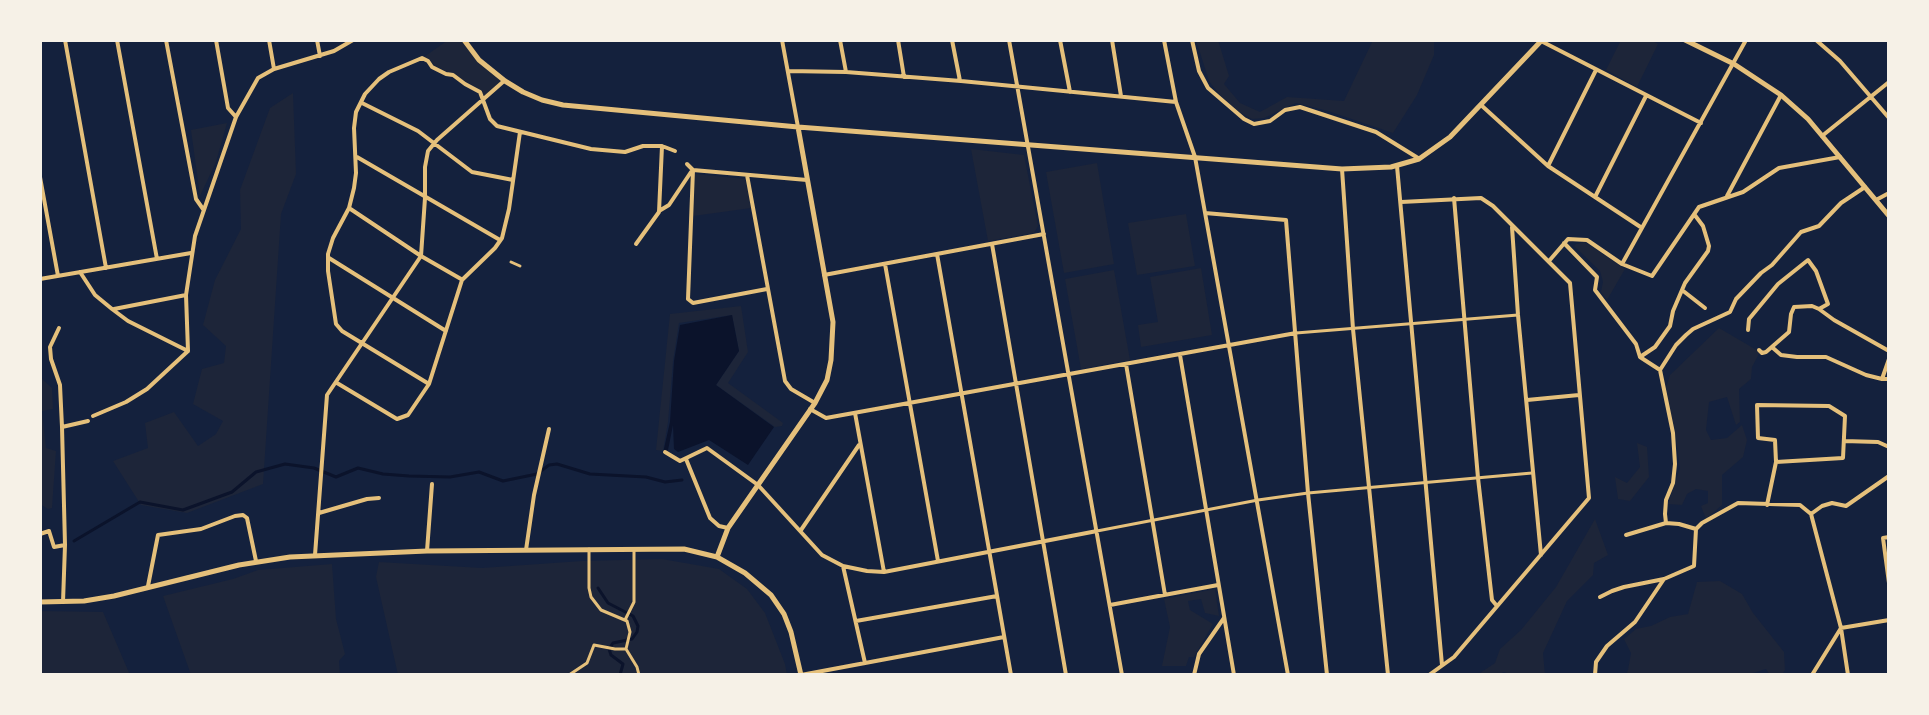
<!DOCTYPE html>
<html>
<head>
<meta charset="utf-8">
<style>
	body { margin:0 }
	#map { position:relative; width:1929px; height:715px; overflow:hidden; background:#14213d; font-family:"Nunito Sans",sans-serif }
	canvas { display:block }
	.frame { position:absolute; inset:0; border:42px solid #f6f1e7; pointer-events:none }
</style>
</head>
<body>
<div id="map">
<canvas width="1929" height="715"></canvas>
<div class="frame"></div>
</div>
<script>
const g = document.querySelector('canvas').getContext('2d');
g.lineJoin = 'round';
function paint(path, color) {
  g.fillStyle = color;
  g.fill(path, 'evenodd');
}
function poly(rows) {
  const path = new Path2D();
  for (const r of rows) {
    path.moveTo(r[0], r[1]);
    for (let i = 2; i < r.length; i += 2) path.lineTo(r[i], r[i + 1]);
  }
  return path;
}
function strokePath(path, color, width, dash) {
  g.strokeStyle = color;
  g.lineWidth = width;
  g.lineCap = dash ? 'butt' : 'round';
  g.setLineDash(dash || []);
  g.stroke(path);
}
paint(poly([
	[448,40,462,40,502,81,485,98,481,91,476,87,434,65,429,59,424,57],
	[1196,40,1218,40,1229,76,1224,84,1240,103,1260,112,1287,97,1344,101,1373,40,1434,40,1434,55,1417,95,1393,133,1328,111,1296,103,1264,118,1252,119,1239,112,1219,94,1209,81],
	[1621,40,1651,40,1658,44,1637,87,1606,70],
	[293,93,296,174,281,214,263,484,187,513,141,505,113,461,148,448,145,423,174,412,198,446,216,434,223,421,193,404,202,369,224,363,226,346,203,325,215,280,241,229,240,190,270,108],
	[227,123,216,162,200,196,191,130],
	[971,149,1024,155,1038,226,1034,233,988,241],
	[1097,163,1114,264,1064,273,1046,172],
	[695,174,745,179,751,208,693,216],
	[1186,214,1195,266,1137,275,1128,223],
	[1585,242,1625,269,1607,300,1601,292,1603,282,1600,271,1574,246,1576,244],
	[1201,268,1212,335,1141,347,1138,325,1158,322,1150,277],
	[1114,270,1130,360,1081,369,1065,279],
	[741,306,748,352,728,383,783,423,782,426,775,427,716,385,739,351,732,315,679,323,673,361,668,422,663,451,656,450,670,314],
	[1719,328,1760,352,1752,367,1751,379,1739,389,1740,422,1736,425,1727,397,1709,402,1706,430,1711,440,1727,438,1742,425,1747,440,1743,457,1722,475,1722,505,1706,519,1701,506,1708,503,1708,491,1696,489,1687,494,1682,505,1668,504,1680,468,1675,432,1666,388,1670,375],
	[40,377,52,388,53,409,42,411,46,448,56,451,52,508,48,509,40,504],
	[1637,443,1647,447,1649,477,1630,501,1618,499,1615,477,1627,483,1640,467],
	[1595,519,1608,555,1594,563,1593,575,1567,601,1543,653,1545,675,1511,675,1504,672,1497,675,1477,675,1495,663,1500,649,1521,630,1556,587],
	[662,559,719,569,747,589,765,613,785,664,787,675,398,675,376,577,379,562,482,568,582,561],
	[332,564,336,619,345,654,339,661,340,675,191,675,163,596,233,579,258,570],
	[1720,581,1742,594,1753,613,1784,652,1785,670,1782,675,1770,675,1766,669,1746,675,1626,675,1628,670,1631,653,1624,639,1636,629,1651,626,1670,617,1688,614,1697,582],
	[1215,589,1219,616,1205,613,1201,599,1188,601,1190,610,1213,624,1194,657,1189,657,1186,666,1162,666,1170,627,1164,599],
	[40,611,103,612,130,675,40,675]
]), '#1d2539');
paint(poly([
	[732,315,739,351,716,385,774,427,748,465,709,440,678,452,674,449,673,425,668,450,663,453,670,422,674,361,680,325]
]), '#0b132b');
strokePath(poly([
	[74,541,140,502,183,510,232,492,256,472,285,464,314,468,336,477,358,468,383,474,409,476,450,477,479,472,503,481,537,474,549,465,557,464,590,474,646,477,665,482,682,480],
	[598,588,608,603,633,616,638,626,637,632,632,639,613,643,609,649,611,655,623,664,620,675]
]), '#0b132b', 3);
strokePath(poly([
	[511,262,520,266],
	[1296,333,1518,315],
	[1097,531,1258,500,1308,493,1532,473],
	[589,549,589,588,591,597,601,610,627,621,630,632,626,649,637,667,639,675],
	[625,620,634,602,634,550],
	[569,675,587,663,594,645,615,649,626,649]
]), '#e5c07b', 3);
strokePath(poly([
	[65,40,106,268],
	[117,40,157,259],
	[166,40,196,199,203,209],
	[216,40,228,108,236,117],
	[269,40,274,69],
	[317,40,320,56],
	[782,40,798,127],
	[840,40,846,72],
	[898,40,904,77],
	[952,40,960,81],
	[1009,40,1122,675],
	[1060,40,1070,92],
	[1112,40,1121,96],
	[1164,40,1176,102,1195,157,1288,675],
	[1192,40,1199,71,1208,88,1244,119,1254,124,1270,121,1285,110,1300,107,1376,132,1418,158],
	[1816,40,1840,61,1889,118],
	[1541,41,1701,123],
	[788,71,846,72,961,81,1176,102],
	[362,103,418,131,472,172,513,180],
	[1481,105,1548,166,1642,228],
	[1822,136,1889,82],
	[357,157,500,240],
	[687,164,693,170,807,180],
	[1397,166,1442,665],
	[1548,166,1596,70],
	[1342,169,1353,329,1388,675],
	[693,170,688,299,693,303,767,289],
	[747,175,785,381,791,389,815,403],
	[40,177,58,276],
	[1727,196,1781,95],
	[1595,197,1646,96],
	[1454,198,1478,478,1492,600,1497,606],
	[1876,200,1889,193],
	[1401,202,1481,198,1493,206,1570,283,1589,498,1454,657,1429,675],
	[349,208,421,256,461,279],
	[659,211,669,205,691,172],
	[1205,213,1286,220,1308,493,1327,675],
	[1512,227,1518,315,1541,555],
	[1564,243,1597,277,1595,290,1636,344,1640,357,1655,347,1670,326,1673,311,1685,283,1708,251,1709,246,1703,226,1694,214],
	[636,244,659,212,662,146],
	[992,244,1066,675],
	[937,254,1011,675],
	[329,258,446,331],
	[1549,261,1568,239,1587,240,1622,264,1652,276,1699,207,1743,192,1779,168,1840,157],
	[885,264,938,561],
	[1622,264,1746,40],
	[80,272,95,295,112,309,128,321,188,351],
	[824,275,1044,234],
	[40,279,191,253],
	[1682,290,1705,308],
	[114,309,186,295],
	[1819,309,1834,320,1889,351],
	[59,328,50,347,51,359,60,385,62,427,65,545,63,602],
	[1748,330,1749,319,1778,284,1808,260,1816,271,1828,304,1819,309,1812,306,1794,307,1791,314,1789,332,1766,352,1762,353,1759,350],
	[1773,348,1781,355,1797,357,1826,357,1866,375,1882,379,1889,379],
	[1180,355,1234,675],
	[1640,357,1660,370,1676,345,1686,335,1693,329,1730,312,1736,299,1761,273,1772,265,1801,232,1819,226,1841,203,1865,187],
	[1126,364,1165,595],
	[1660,370,1673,433,1675,464,1673,483,1666,500,1665,514,1666,523],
	[1882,379,1889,359],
	[337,383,397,419,408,415,429,384,462,280,495,248,502,238,509,209,520,132],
	[429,384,342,331,336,324,328,271,328,254,333,238,349,208,354,188,356,173,354,128,356,112,365,94,379,79,389,72,422,58,428,61,432,67,446,74,453,75,465,84,480,92,490,119,497,126,591,149,625,152,643,146,662,146,675,151],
	[1527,400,1579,395],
	[810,409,826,418,1296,333],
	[855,413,884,572],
	[93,416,126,402,147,389,188,351,186,295,195,236,236,117,258,78,274,69,334,51,353,40],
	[62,427,88,421],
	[1844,441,1878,442,1889,447],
	[665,452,680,461,707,448,758,485,822,555,843,566,867,571,884,572,1097,531],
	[686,459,710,518,719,526,728,528],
	[1767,505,1776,462,1775,440,1758,438,1757,405,1829,406,1845,416,1843,458,1776,462],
	[319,513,367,499,379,498],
	[1811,514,1841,628,1812,675],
	[801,530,859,445],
	[40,534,49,531,54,547,65,545],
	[1626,535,1666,523,1679,524,1696,529],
	[1889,537,1883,538,1889,583],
	[526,550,534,495,549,429],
	[427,551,432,484],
	[315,555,327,395,421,256,425,198,425,167,428,151,437,140,504,81],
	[843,566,865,663],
	[148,586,158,535,201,529,235,516,243,515,247,518,256,561],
	[1600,597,1612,591,1624,587,1664,579],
	[1110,605,1218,585],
	[856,621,997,596],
	[40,675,41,675],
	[801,675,1004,637],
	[1194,675,1199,654,1224,618],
	[1595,675,1596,662,1607,646,1635,622,1664,579,1694,566,1696,529,1702,523,1738,503,1800,505,1811,514,1822,506,1832,503,1846,506,1889,476],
	[1848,675,1841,628,1889,620]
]), '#e5c07b', 4);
strokePath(poly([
	[464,40,479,60,505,81,523,92,542,100,563,105,798,127,1342,169,1391,167,1419,159,1450,137,1542,40],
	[1685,40,1734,64,1781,95,1808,119,1889,216],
	[717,557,728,528,815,403,827,380,831,360,833,322,798,127],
	[40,602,84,601,114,596,239,565,290,557,427,551,684,549,717,557,745,573,771,595,784,614,791,632,801,675]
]), '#e5c07b', 5);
</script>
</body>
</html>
